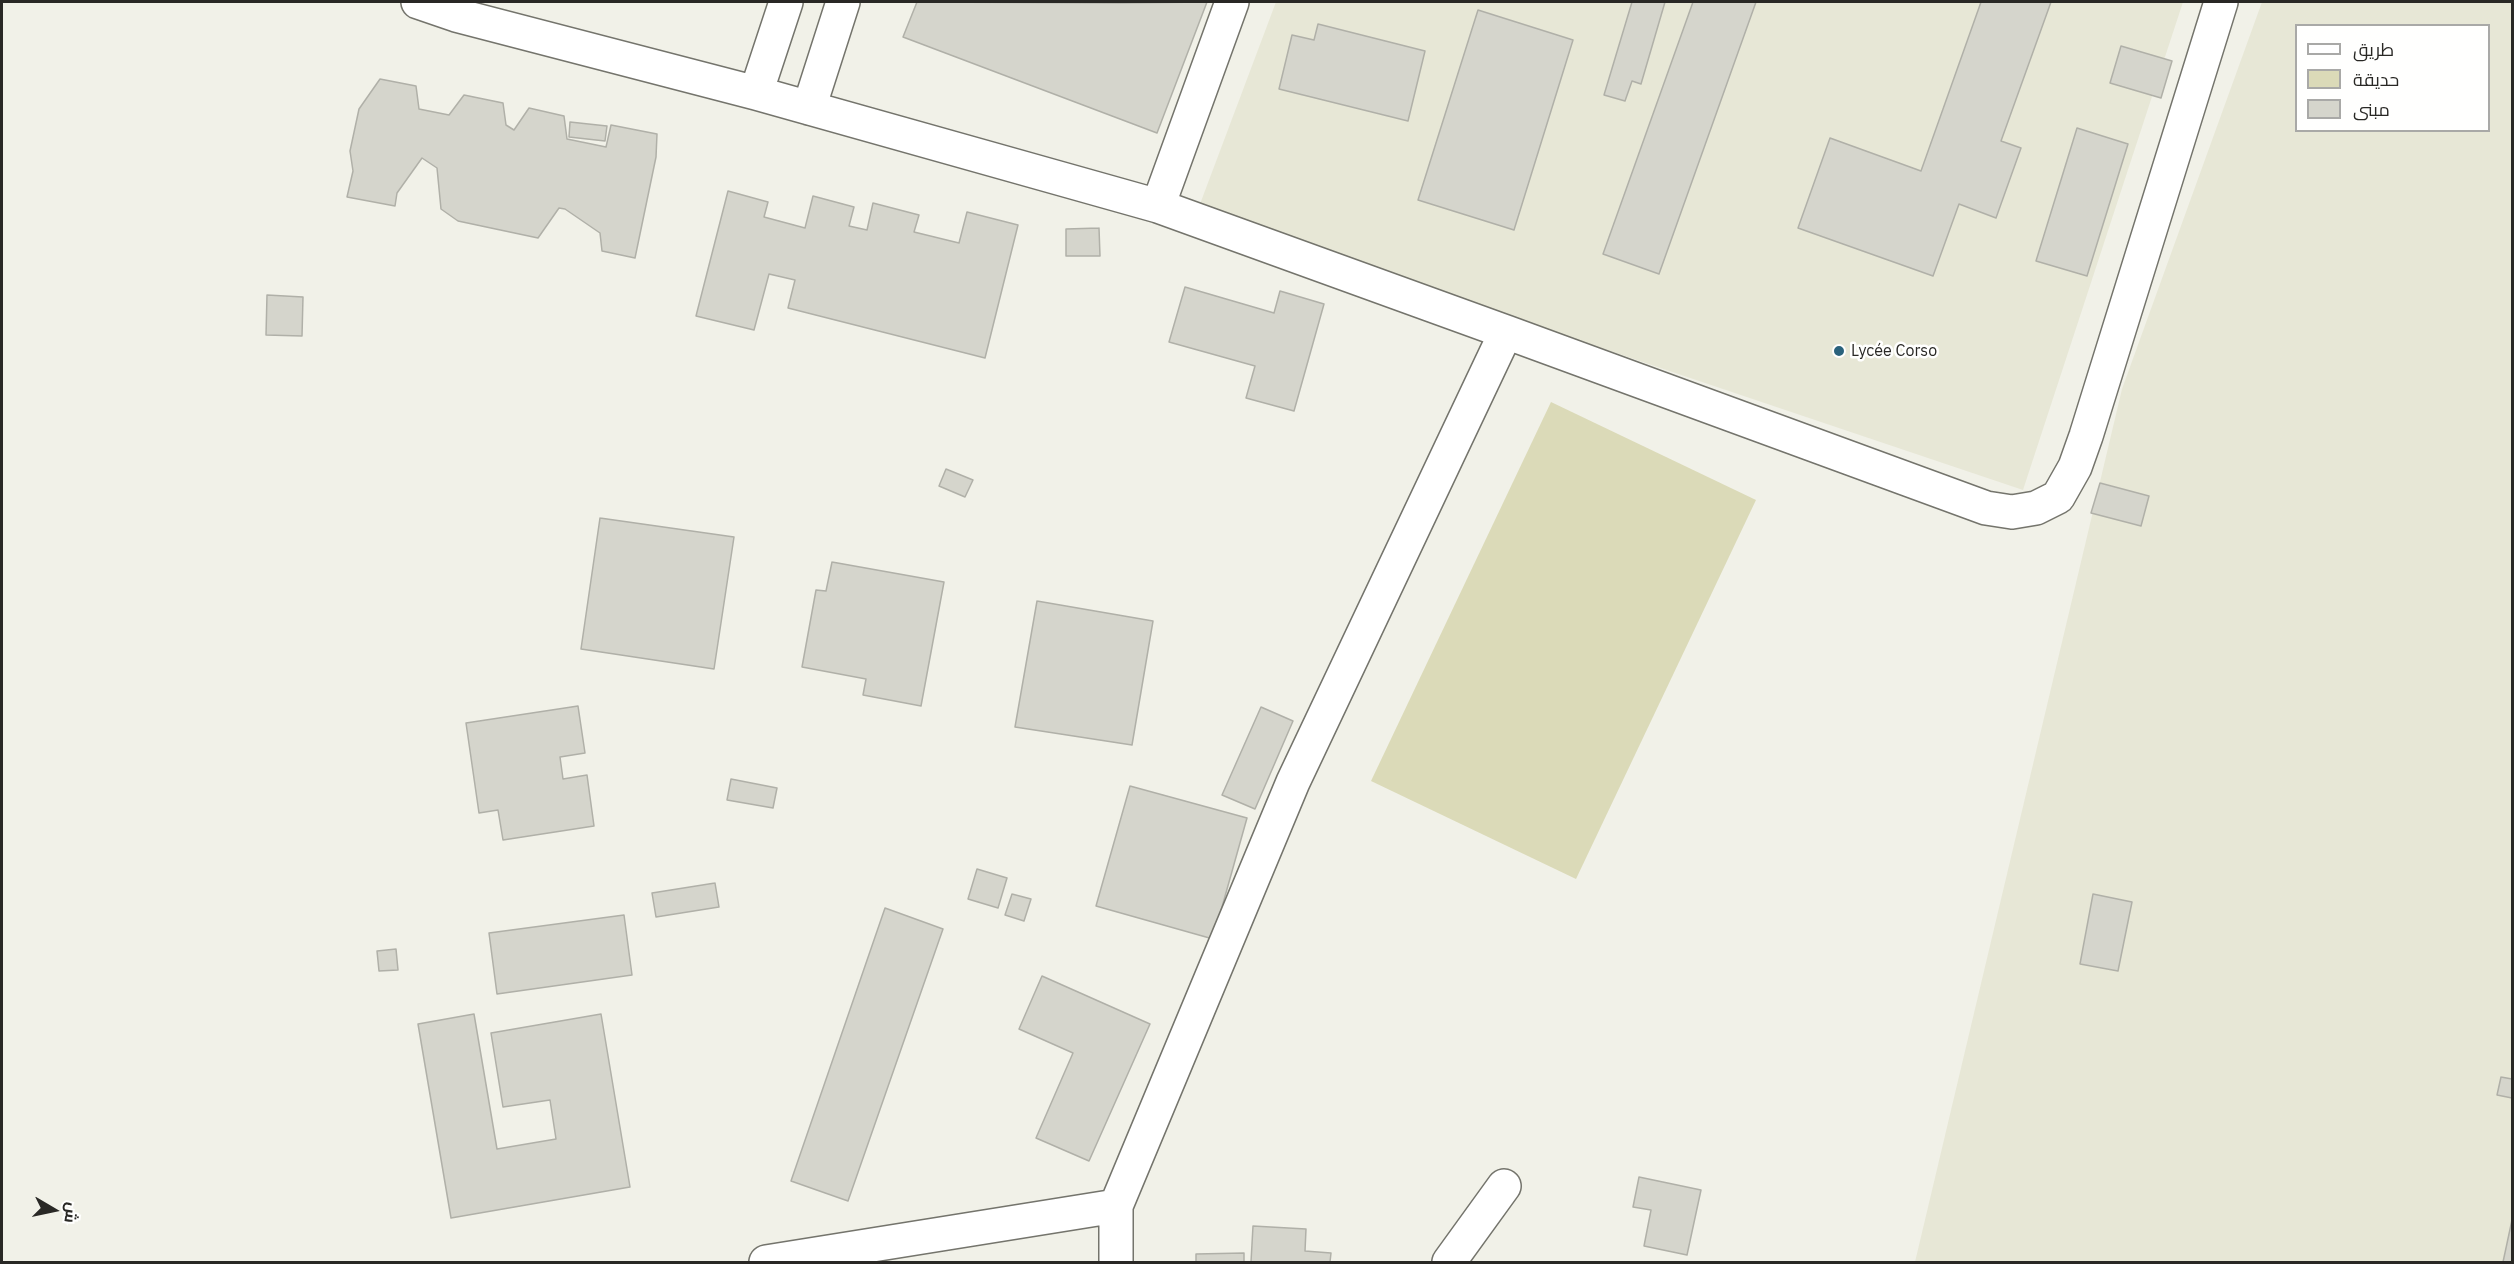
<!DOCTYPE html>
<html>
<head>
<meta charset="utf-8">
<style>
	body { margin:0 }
	#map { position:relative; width:2514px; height:1264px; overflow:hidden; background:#f1f1e8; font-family:"IBM Plex Sans",Cairo,sans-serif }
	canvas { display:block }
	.frame { position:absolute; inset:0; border:3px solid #292825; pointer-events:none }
	.legend { position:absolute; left:2295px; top:24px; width:195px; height:108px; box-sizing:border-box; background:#fffffe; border:2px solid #a9a9a7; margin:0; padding:8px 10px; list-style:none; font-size:18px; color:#292825 }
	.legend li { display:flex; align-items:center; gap:12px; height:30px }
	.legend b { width:30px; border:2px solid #a9a9a7 }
	.north { position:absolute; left:24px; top:1180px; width:60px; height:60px; -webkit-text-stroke:4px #fffffe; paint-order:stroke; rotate:99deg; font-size:16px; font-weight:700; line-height:24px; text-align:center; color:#292825 }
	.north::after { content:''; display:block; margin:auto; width:21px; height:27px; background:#292825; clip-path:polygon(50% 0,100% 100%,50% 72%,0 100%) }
</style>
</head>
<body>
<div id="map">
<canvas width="2514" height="1264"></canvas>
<div class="frame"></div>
<ul class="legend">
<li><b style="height:8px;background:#fff"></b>طريق</li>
<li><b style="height:16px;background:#dbdab8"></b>حديقة</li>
<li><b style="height:16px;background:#d5d5cc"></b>مبنى</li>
</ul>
<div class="north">ش</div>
</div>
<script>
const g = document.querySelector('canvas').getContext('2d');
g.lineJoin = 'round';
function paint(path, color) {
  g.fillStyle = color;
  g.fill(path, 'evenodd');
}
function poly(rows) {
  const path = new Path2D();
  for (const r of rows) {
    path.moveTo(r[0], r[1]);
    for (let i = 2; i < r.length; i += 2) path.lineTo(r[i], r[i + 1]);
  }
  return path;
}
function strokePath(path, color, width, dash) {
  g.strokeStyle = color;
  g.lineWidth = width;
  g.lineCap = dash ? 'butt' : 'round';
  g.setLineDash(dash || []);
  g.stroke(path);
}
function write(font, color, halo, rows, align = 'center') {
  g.font = font + ' "IBM Plex Sans",sans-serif';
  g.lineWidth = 5;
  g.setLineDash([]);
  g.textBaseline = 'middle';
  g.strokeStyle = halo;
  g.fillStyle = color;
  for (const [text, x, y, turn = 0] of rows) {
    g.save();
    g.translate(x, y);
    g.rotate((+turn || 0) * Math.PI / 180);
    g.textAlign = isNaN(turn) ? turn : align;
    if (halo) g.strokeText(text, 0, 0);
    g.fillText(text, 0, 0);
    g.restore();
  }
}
paint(poly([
	[1276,2,2183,2,2023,490,1197,212],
	[2262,2,2512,2,2512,1262,1915,1262,2122,389],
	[2296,26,2488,26,2488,130,2296,130]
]), '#e7e7d6');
paint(poly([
	[1551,402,1756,500,1576,879,1371,781]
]), '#dbdab8');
const building = poly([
	[917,2,1121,3,1207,2,1157,133,903,37,917,2],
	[1632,2,1665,2,1641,84,1632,81,1625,101,1604,95,1632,2],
	[1693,2,1756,2,1659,274,1603,254,1693,2],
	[1981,2,2051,2,2001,141,2021,148,1996,218,1959,204,1933,276,1798,228,1830,138,1921,171,1981,2],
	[1478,10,1573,40,1514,230,1418,200,1478,10],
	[1318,24,1425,51,1408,121,1279,89,1292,35,1314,40,1318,24],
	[2121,46,2172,61,2161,98,2110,83,2121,46],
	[380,79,416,86,419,109,449,115,464,95,503,103,506,125,514,130,529,108,564,116,567,139,606,147,611,125,657,134,656,157,635,258,602,251,600,233,565,209,559,208,538,238,458,221,441,209,437,168,422,158,397,193,395,206,347,197,353,171,350,151,359,109,380,79],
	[570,122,607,126,605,141,569,137,570,122],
	[2077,128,2128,144,2087,276,2036,261,2077,128],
	[728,191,768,202,764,217,805,228,813,196,854,207,849,226,867,230,873,203,919,215,914,232,959,243,967,212,1018,225,985,358,788,308,795,280,769,274,754,330,696,316,728,191],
	[1099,228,1100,256,1066,256,1066,229,1099,228],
	[1185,287,1274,313,1280,291,1324,304,1294,411,1246,398,1255,366,1169,342,1185,287],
	[267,295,303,297,302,336,266,335,267,295],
	[946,469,973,480,965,497,939,486,946,469],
	[2100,483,2149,496,2141,526,2091,513,2100,483],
	[600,518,734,537,714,669,581,649,600,518],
	[832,562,944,582,921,706,863,695,866,679,802,667,816,590,826,591,832,562],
	[1037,601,1153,621,1132,745,1015,727,1037,601],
	[578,706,585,753,560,757,563,779,587,775,594,826,503,840,498,810,479,813,466,723,578,706],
	[1261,707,1293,721,1255,809,1222,795,1261,707],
	[731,779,777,788,773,808,727,800,731,779],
	[1130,786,1247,818,1213,939,1096,906,1130,786],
	[977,869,1007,878,998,908,968,899,977,869],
	[715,883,719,907,656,917,652,893,715,883],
	[1012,894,1031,899,1024,921,1005,915,1012,894],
	[2093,894,2132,902,2118,971,2080,964,2093,894],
	[885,908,943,929,848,1201,791,1181,885,908],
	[624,915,632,975,497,994,489,933,624,915],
	[396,949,398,970,379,971,377,951,396,949],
	[1042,976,1150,1024,1089,1161,1036,1138,1073,1053,1019,1029,1042,976],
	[474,1014,497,1149,556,1139,550,1100,503,1107,491,1033,601,1014,630,1187,451,1218,418,1024,474,1014],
	[2501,1077,2512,1079,2512,1098,2497,1095,2501,1077],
	[1639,1177,1701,1190,1687,1255,1644,1246,1651,1210,1633,1207,1639,1177],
	[2512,1220,2512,1262,2503,1262,2512,1220],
	[1253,1226,1306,1229,1305,1251,1331,1253,1330,1262,1251,1262,1253,1226],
	[1244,1253,1244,1262,1196,1262,1196,1254,1244,1253]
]);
paint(building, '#d5d5cc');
strokePath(building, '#b0b0a8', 1.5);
const street = poly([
	[418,2,456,15,756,93,1158,206,1506,332],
	[756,93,786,2],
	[809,108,843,2],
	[1158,206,1232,2],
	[766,1262,1116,1206],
	[1116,1262,1116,1206,1293,782,1506,332,1986,508,2012,512,2036,508,2058,497,2075,467,2086,436,2221,2],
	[1449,1262,1504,1186]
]);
strokePath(street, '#74746c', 36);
strokePath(street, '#fff', 33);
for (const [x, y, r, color] of [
	[1839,351,6,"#2a627c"]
]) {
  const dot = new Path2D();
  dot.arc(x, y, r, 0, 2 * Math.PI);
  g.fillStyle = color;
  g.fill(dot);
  strokePath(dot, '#fffffe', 2);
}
write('16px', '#292825', '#fffffe', [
	["Lycée Corso",1851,351]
], 'left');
</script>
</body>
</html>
